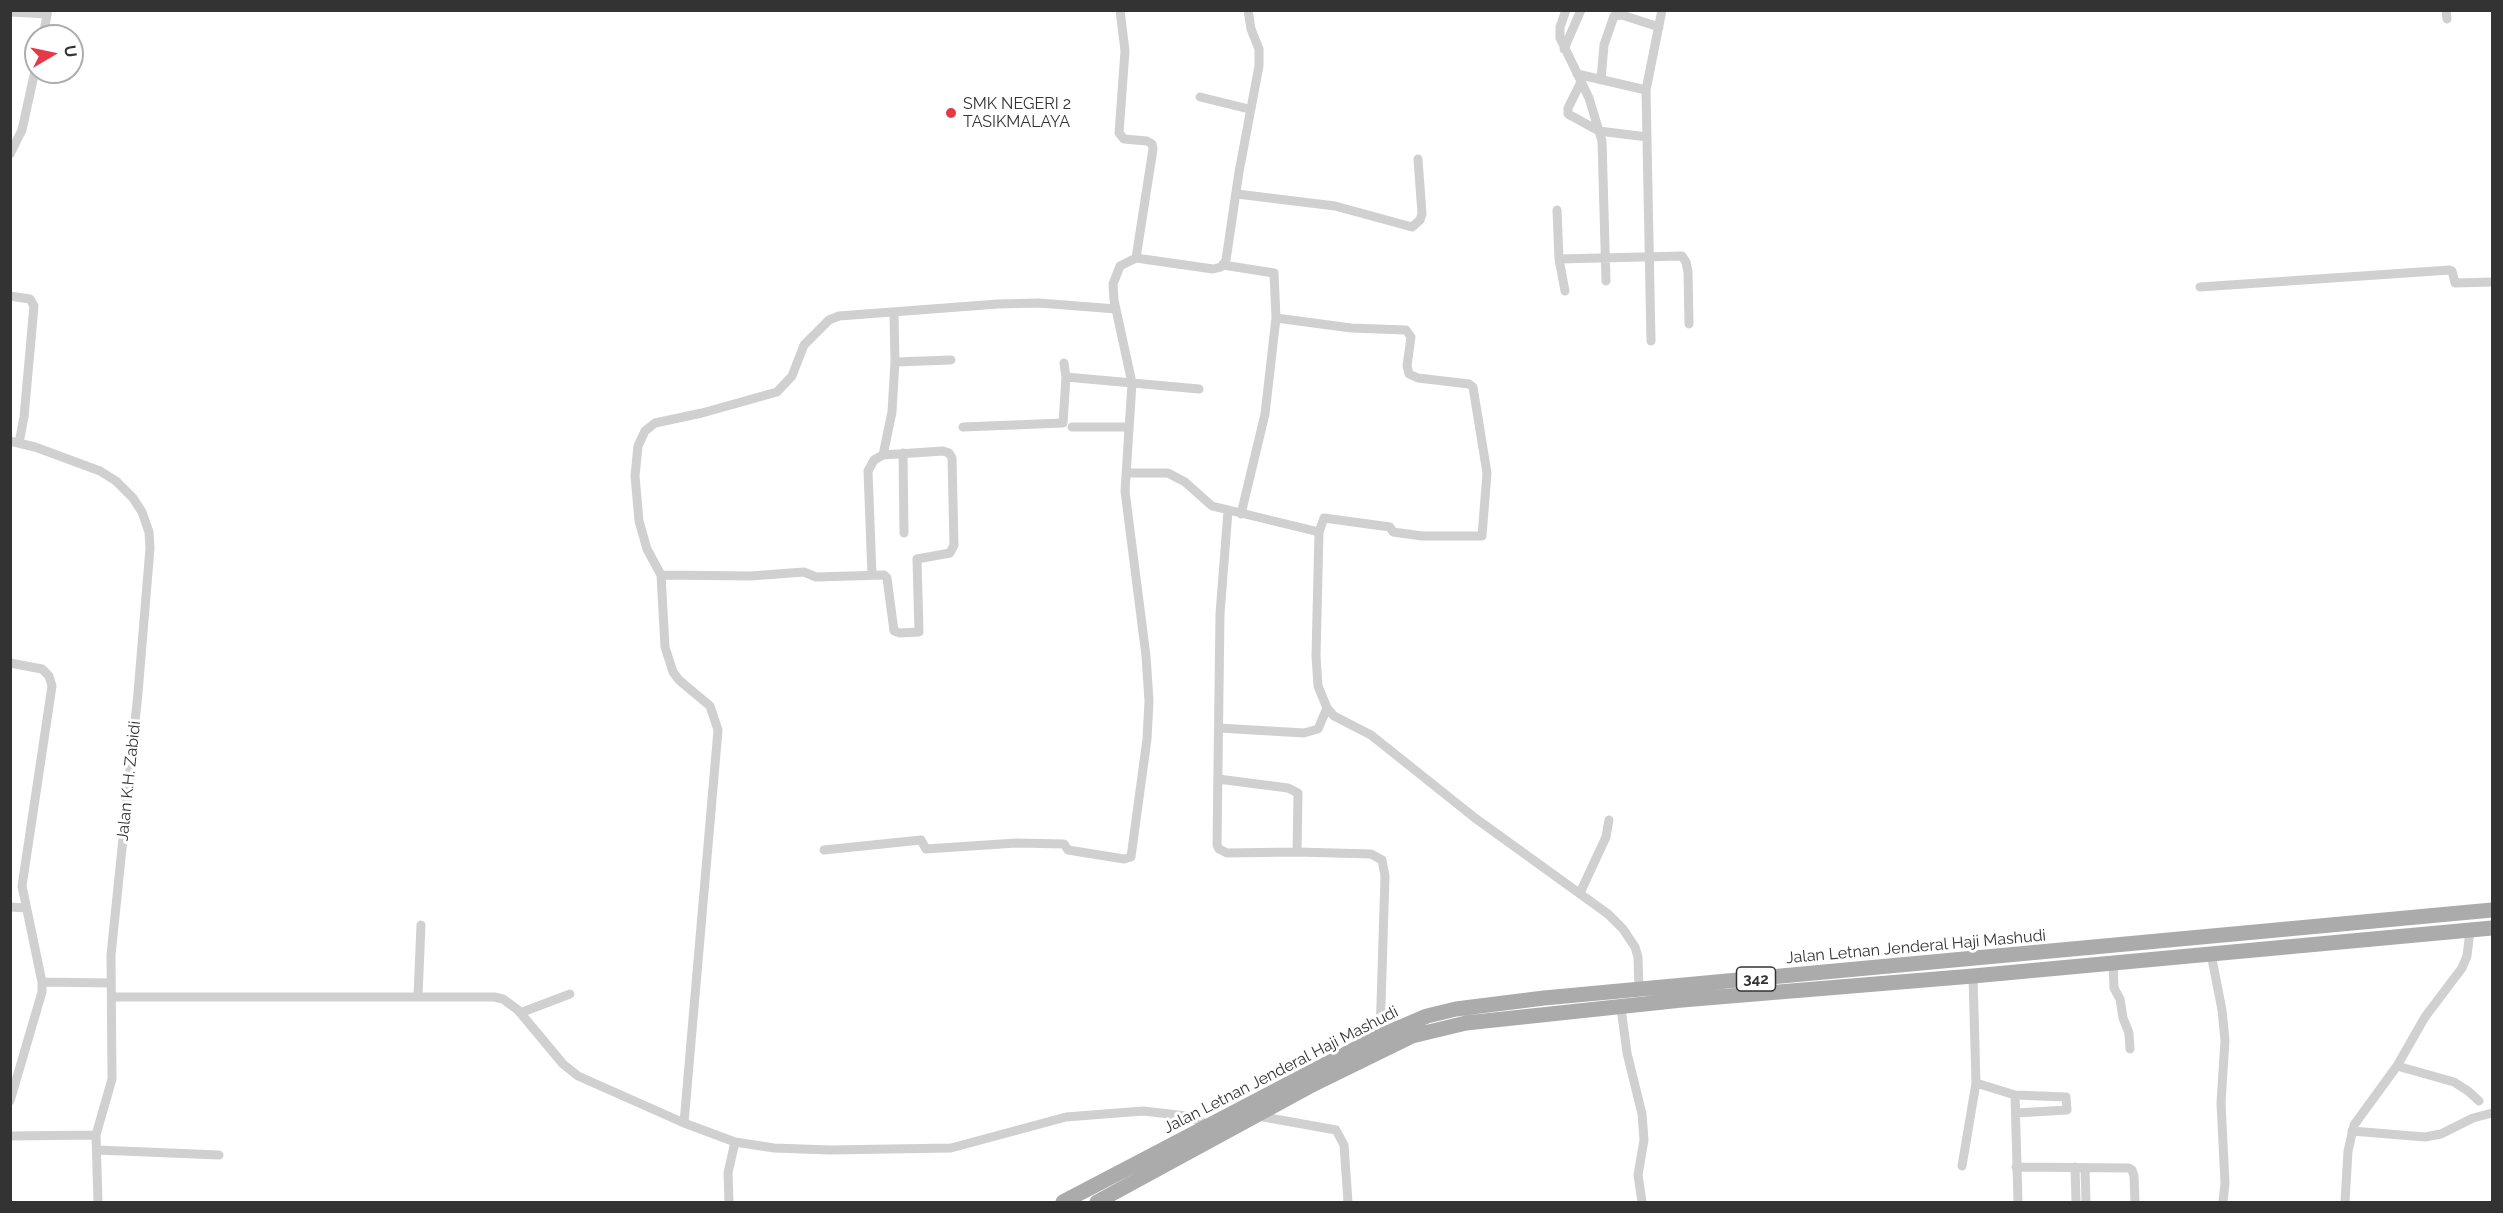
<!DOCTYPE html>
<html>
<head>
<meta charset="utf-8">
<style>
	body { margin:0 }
	#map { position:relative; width:2503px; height:1213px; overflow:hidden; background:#fff; font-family:Raleway,sans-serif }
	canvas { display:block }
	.frame { position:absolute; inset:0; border:12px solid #333; pointer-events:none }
	.north { position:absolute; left:24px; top:24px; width:60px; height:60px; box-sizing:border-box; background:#fff; border:2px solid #adadad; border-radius:50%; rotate:81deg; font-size:16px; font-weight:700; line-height:24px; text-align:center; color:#333 }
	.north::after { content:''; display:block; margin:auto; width:21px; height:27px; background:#e63946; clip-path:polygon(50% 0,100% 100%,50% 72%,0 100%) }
</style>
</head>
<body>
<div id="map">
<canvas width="2503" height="1213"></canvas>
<div class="frame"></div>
<div class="north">U</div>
</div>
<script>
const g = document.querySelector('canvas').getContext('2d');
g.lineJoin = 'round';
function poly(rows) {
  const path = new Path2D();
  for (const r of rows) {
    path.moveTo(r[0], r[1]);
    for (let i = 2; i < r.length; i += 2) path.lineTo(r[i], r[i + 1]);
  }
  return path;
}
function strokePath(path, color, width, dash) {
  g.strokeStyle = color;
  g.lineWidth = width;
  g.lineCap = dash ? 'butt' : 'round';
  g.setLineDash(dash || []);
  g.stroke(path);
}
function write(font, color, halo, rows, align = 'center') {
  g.font = font + ' Raleway,sans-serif';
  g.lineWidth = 6;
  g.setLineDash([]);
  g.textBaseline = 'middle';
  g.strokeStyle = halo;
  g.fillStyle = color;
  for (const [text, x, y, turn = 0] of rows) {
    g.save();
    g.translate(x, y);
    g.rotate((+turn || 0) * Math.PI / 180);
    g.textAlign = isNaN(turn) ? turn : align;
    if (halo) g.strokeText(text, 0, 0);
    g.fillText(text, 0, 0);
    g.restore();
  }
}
strokePath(poly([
	[1120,10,1125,51,1119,133,1124,139,1147,141,1152,144,1153,149,1136,258],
	[1566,10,1560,27,1560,38,1589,98,1602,141,1606,281],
	[2446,10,2447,19],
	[10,12,47,14],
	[43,36,48,10],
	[1564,49,1581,10],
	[1577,74,1646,90],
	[1601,80,1604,45,1614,16,1622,15,1659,27],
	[1581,82,1568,108,1568,114,1599,131,1647,137],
	[1200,97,1249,109],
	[10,154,22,130,36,66],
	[1237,194,1335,206,1412,227,1420,220,1422,214,1418,159],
	[1557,210,1559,259,1682,256,1686,262,1688,272,1689,324],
	[1559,259,1565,291],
	[1223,265,1274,273,1276,318,1351,328,1406,330,1411,337,1407,366,1409,374,1418,378,1469,384,1473,387,1487,473,1482,536,1422,536,1393,532,1390,527,1324,518,1319,532],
	[2200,287,2450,270,2452,271,2455,283,2492,282],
	[10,296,30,299,34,306,24,417,19,443],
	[1651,341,1646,90,1662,10],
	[895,362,951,360],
	[1066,377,1199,389],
	[963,427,1063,423,1066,377,1064,363],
	[1072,427,1129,427],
	[10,441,35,447,100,471,116,481,133,498,142,512,149,532,150,548,138,693,111,955,112,1079,96,1135,98,1202],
	[903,453,904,533],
	[1127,473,1168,473,1185,482,1212,506,1319,532,1316,656,1318,686,1327,708,1334,716,1371,735,1475,818,1608,914,1623,929,1635,947,1638,957,1639,991],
	[1228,511,1220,614,1217,845,1219,849,1227,853,1297,852],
	[1241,514,1265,414,1276,318],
	[661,575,751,576,804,572,816,577,884,575,887,578,894,631,900,633,919,632,917,559,950,553,954,545,952,458,949,453,943,451,883,455],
	[872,575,868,471,874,460,883,455,892,412,895,362,894,313],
	[10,663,42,669,49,676,52,686,22,886,42,982,42,992,10,1101],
	[1219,728,1304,733,1318,729,1327,708],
	[1218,779,1288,788,1298,793,1297,852,1371,854,1382,860,1385,876,1380,1036],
	[824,850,921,840,926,849,1016,843,1064,844,1068,850,1124,859,1131,857,1147,739,1149,701,1146,656,1125,491,1132,383,1114,300,1113,284,1120,266,1136,258,1213,269,1221,267,1226,260,1239,172,1259,66,1259,49,1251,29,1248,10],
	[1580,893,1606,837,1609,820],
	[10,907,26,908],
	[2211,954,2222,1010,2225,1040,2221,1103,2225,1183,2223,1202],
	[2113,963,2114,988,2120,999,2123,1018,2129,1033,2130,1049],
	[1973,976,1976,1083,2015,1095,2066,1097,2067,1110,2016,1113],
	[42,982,111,983],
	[418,996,421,925],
	[112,997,494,997,503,999,518,1010,563,1064,578,1076,684,1123,735,1142,774,1148,830,1150,951,1148,1066,1117,1143,1111,1187,1116,1202,1122,1208,1128],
	[1621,1008,1627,1053,1642,1114,1644,1140,1638,1175,1642,1202],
	[520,1013,570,994],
	[2397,1066,2454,1082,2468,1091,2479,1101],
	[2015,1095,2018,1202],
	[1258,1116,1336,1130,1344,1145,1348,1202],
	[684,1123,718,730,710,706,679,680,673,672,665,647,661,575,647,549,639,521,635,476,638,446,645,431,655,423,702,413,777,392,792,376,804,345,829,320,839,316,998,304,1039,303,1116,309],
	[2352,1131,2425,1137,2441,1134,2473,1118,2492,1113],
	[10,1136,96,1135],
	[97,1150,219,1155],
	[1962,1166,1976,1083],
	[2016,1167,2129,1168,2132,1170,2134,1176,2135,1202],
	[2075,1167,2076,1202],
	[2085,1168,2086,1202],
	[729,1202,728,1173,735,1142],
	[2345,1202,2348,1151,2354,1125,2397,1066,2425,1017,2462,968,2467,956,2470,931]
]), '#d0d0d0', 9);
strokePath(poly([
	[1063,1202,1380,1036,1427,1016,1456,1009,1544,998,2492,910],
	[1097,1202,1314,1084,1412,1036,1466,1023,1682,1000,1973,976,2492,928]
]), '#ababab', 15);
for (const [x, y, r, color] of [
	[951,113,6,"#e63946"]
]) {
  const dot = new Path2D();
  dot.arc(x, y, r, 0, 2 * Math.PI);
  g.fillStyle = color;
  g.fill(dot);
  strokePath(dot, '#fff', 2);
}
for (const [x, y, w] of [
	[1756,979,39]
]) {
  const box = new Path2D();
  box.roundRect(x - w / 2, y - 12, w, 24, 4.5);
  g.fillStyle = '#fff';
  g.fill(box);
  strokePath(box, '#333', 1.5);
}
write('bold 15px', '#333', null, [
	["342",1756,979]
]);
write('16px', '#333', '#fff', [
	["SMK NEGERI 2",963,104],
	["TASIKMALAYA",963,122]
], 'left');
write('16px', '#333', '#fff', [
	["Jalan K.H. Zabidi",129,781,-84],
	["Jalan Letnan Jenderal Haji Mashudi",1916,947,-5],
	["Jalan Letnan Jenderal Haji Mashudi",1281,1070,-27]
]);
</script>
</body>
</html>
